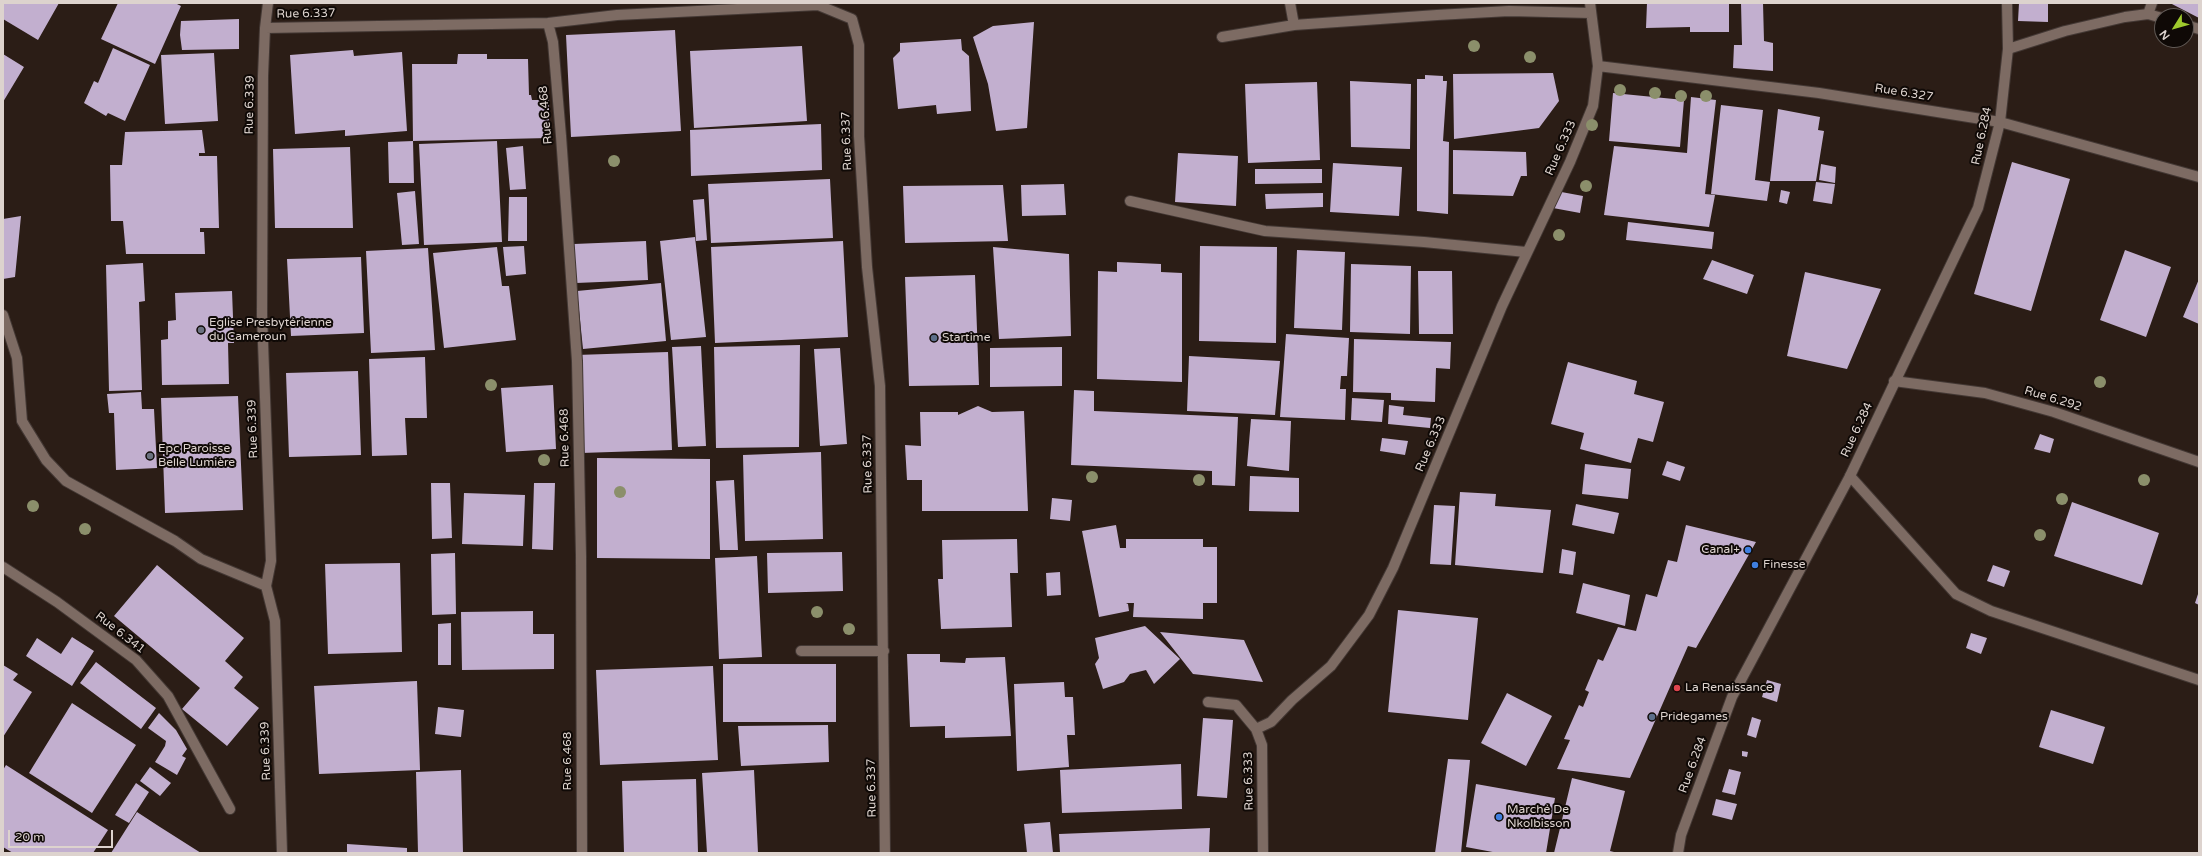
<!DOCTYPE html>
<html>
<head>
<meta charset="utf-8">
<style>
	body { margin:0 }
	#map { position:relative; width:2202px; height:856px; overflow:hidden; background:#2b1d16; font-family:"Varela Round",sans-serif }
	canvas { display:block }
	.frame { position:absolute; inset:0; border:4px solid #ddd3ce; pointer-events:none }
	.north { position:absolute; left:2154px; top:8px; width:40px; height:40px; box-sizing:border-box; background:#0f0906; border:1px solid #615a56; border-radius:50%; rotate:233deg; font-size:11px; font-weight:700; line-height:16px; text-align:center; color:#ddd3ce }
	.north::after { content:''; display:block; margin:auto; width:14px; height:18px; background:#9fca2d; clip-path:polygon(50% 0,100% 100%,50% 72%,0 100%) }
	.scale { position:absolute; left:8px; top:830px; width:105px; height:18px; box-sizing:border-box; border:2px solid #ddd3ce; border-top:0; padding-left:5px; font-size:12px; line-height:14px; white-space:nowrap; color:#ddd3ce; -webkit-text-stroke:3px #0f0906; paint-order:stroke }
</style>
</head>
<body>
<div id="map">
<canvas width="2202" height="856"></canvas>
<div class="frame"></div>
<div class="north">N</div>
<div class="scale">20 m</div>
</div>
<script>
const g = document.querySelector('canvas').getContext('2d');
g.lineJoin = 'round';
function paint(path, color) {
  g.fillStyle = color;
  g.fill(path, 'evenodd');
}
function poly(rows) {
  const path = new Path2D();
  for (const r of rows) {
    path.moveTo(r[0], r[1]);
    for (let i = 2; i < r.length; i += 2) path.lineTo(r[i], r[i + 1]);
  }
  return path;
}
function strokePath(path, color, width, dash) {
  g.strokeStyle = color;
  g.lineWidth = width;
  g.lineCap = dash ? 'butt' : 'round';
  g.setLineDash(dash || []);
  g.stroke(path);
}
function write(font, color, halo, rows, align = 'center') {
  g.font = font + ' "Varela Round",sans-serif';
  g.lineWidth = 4;
  g.setLineDash([]);
  g.textBaseline = 'middle';
  g.strokeStyle = halo;
  g.fillStyle = color;
  for (const [text, x, y, turn = 0] of rows) {
    g.save();
    g.translate(x, y);
    g.rotate((+turn || 0) * Math.PI / 180);
    g.textAlign = isNaN(turn) ? turn : align;
    if (halo) g.strokeText(text, 0, 0);
    g.fillText(text, 0, 0);
    g.restore();
  }
}
paint(poly([
	[3,3,59,3,38,40,3,19],
	[118,3,175,3,181,6,155,64,101,39],
	[1647,3,1729,3,1729,32,1690,32,1690,27,1646,28],
	[1741,3,1763,3,1764,41,1773,43,1773,71,1733,68,1734,45,1742,45],
	[2019,3,2048,3,2048,22,2018,21],
	[2170,3,2199,3,2199,18],
	[239,19,239,49,182,50,180,35,181,21],
	[1034,22,1027,128,996,131,988,84,973,37,993,26],
	[675,30,681,131,571,137,566,35],
	[961,39,962,50,969,56,971,111,937,114,936,105,898,109,893,58,900,51,900,43],
	[802,46,807,121,694,128,690,51],
	[113,48,150,65,125,121,108,113,106,116,84,103,94,81,98,83],
	[353,50,354,56,402,52,407,131,345,136,345,130,295,134,290,55],
	[214,53,218,121,165,124,161,55],
	[3,54,24,67,3,102],
	[458,54,487,54,487,59,528,59,529,95,531,95,532,100,549,100,549,138,413,141,412,64,457,64],
	[1553,73,1559,101,1539,128,1454,139,1453,74],
	[1425,75,1443,76,1443,81,1447,81,1443,141,1449,142,1448,214,1417,211,1417,79,1425,79],
	[1350,81,1411,84,1410,149,1351,147],
	[1317,82,1320,160,1248,163,1245,84],
	[1613,93,1684,100,1680,147,1609,141],
	[1691,97,1716,100,1705,194,1715,195,1709,227,1604,215,1614,146,1687,153],
	[1721,105,1763,110,1755,180,1770,182,1767,201,1711,194],
	[1778,109,1820,117,1818,130,1824,131,1816,181,1770,181],
	[821,124,822,170,691,176,690,130],
	[202,130,205,153,199,153,199,156,217,156,219,228,200,228,200,232,204,232,205,254,126,254,123,221,111,221,110,165,122,165,125,132],
	[413,141,414,183,389,183,388,142],
	[497,141,502,242,424,245,419,144],
	[523,146,526,189,510,190,506,148],
	[350,147,353,228,275,228,273,149],
	[1453,150,1526,152,1527,176,1521,176,1513,196,1453,194],
	[1178,153,1238,156,1236,206,1175,202],
	[2012,162,2070,179,2031,311,1974,294],
	[1333,163,1402,167,1399,216,1330,212],
	[1821,164,1836,167,1835,183,1819,180],
	[1255,169,1322,169,1322,183,1255,184],
	[830,179,833,238,711,243,708,184],
	[1816,182,1835,184,1832,204,1813,201],
	[1064,184,1066,215,1022,216,1021,185],
	[1003,185,1008,241,905,243,903,186],
	[1781,190,1790,192,1787,204,1779,202],
	[415,191,419,244,402,245,397,193],
	[1556,191,1583,196,1580,213,1553,208],
	[1323,193,1323,207,1266,209,1265,194],
	[509,197,527,197,527,241,508,241],
	[704,199,707,240,696,241,693,200],
	[21,216,15,277,3,279,3,219],
	[1628,222,1714,232,1712,249,1626,240],
	[695,237,706,337,671,340,660,241],
	[646,241,648,280,576,283,574,244],
	[843,241,848,337,715,343,711,247],
	[524,246,526,274,506,276,503,247],
	[1200,246,1277,247,1276,343,1199,341],
	[497,247,502,286,509,286,516,340,444,348,433,253],
	[993,247,1069,254,1071,336,999,339],
	[428,248,435,350,371,353,366,251],
	[1297,250,1345,252,1342,330,1294,328],
	[2125,250,2171,267,2146,337,2100,320],
	[361,257,364,333,291,336,287,259],
	[1712,260,1754,275,1747,294,1703,279],
	[1117,262,1161,264,1161,272,1182,273,1182,382,1097,379,1098,271,1117,272],
	[143,263,145,301,139,302,142,390,109,391,106,265],
	[1351,264,1411,266,1410,334,1350,332],
	[1418,271,1452,271,1453,334,1419,334],
	[1805,272,1881,289,1847,369,1787,356],
	[975,275,979,385,909,386,905,277],
	[2199,279,2199,324,2183,317],
	[661,283,666,341,583,349,577,291],
	[232,291,234,343,228,343,229,384,162,385,161,340,168,339,168,321,176,320,175,293],
	[1286,334,1349,338,1347,376,1341,376,1340,389,1346,389,1345,420,1280,417],
	[1354,339,1451,342,1450,369,1436,368,1435,402,1391,400,1391,393,1353,392],
	[800,345,799,447,716,448,714,347],
	[701,346,706,446,678,447,672,347],
	[1062,347,1062,386,990,387,990,348],
	[840,348,847,444,820,446,814,349],
	[668,352,672,450,581,453,576,355],
	[1189,356,1280,361,1275,415,1187,411],
	[425,357,427,418,405,418,407,455,372,456,369,359],
	[1568,362,1637,381,1634,394,1664,402,1653,442,1638,438,1631,463,1580,449,1584,433,1551,424],
	[358,371,361,455,289,457,286,373],
	[553,385,556,449,506,452,501,388],
	[1074,390,1094,391,1094,411,1238,417,1235,486,1212,485,1212,471,1071,465],
	[141,392,142,409,154,409,157,468,116,470,114,413,109,413,107,394],
	[238,396,243,510,165,513,161,398],
	[1352,398,1384,400,1382,422,1351,420],
	[1389,405,1404,407,1403,415,1431,418,1430,428,1388,424],
	[978,406,992,412,1024,411,1028,511,922,511,922,480,907,480,905,445,921,446,920,412,958,412,958,415],
	[1251,419,1291,421,1289,471,1247,466],
	[2040,434,2054,439,2050,453,2034,449],
	[1382,438,1408,441,1405,455,1380,451],
	[821,452,823,539,745,541,743,455],
	[597,458,710,459,710,559,597,558],
	[1667,461,1685,467,1680,481,1662,475],
	[1585,464,1631,469,1628,499,1582,494],
	[1250,476,1299,478,1299,512,1249,511],
	[734,480,738,550,720,550,716,481],
	[431,483,450,483,452,538,432,539],
	[534,483,555,483,553,550,532,549],
	[1460,492,1496,494,1495,506,1551,510,1543,573,1455,565],
	[464,493,525,495,523,546,462,544],
	[1052,498,1072,500,1070,521,1050,519],
	[2072,502,2159,533,2142,585,2054,556],
	[1576,504,1619,513,1614,534,1572,525],
	[1434,505,1455,506,1451,565,1430,564],
	[1116,525,1120,548,1126,548,1126,539,1203,539,1203,547,1217,547,1217,603,1203,603,1203,619,1133,617,1134,603,1126,603,1128,604,1129,611,1099,617,1082,531],
	[1686,525,1756,542,1696,648,1688,646,1630,778,1557,769,1570,740,1564,739,1579,705,1583,707,1589,692,1585,690,1598,659,1603,661,1618,627,1636,631,1646,594,1657,597,1668,560,1677,562],
	[1017,539,1018,573,1010,573,1012,627,941,629,938,579,943,579,942,540],
	[1562,549,1576,552,1573,575,1559,573],
	[842,552,843,591,768,593,767,553],
	[455,553,456,614,432,615,431,554],
	[757,556,762,657,719,659,715,558],
	[400,563,402,652,328,654,325,564],
	[157,565,244,638,225,661,243,677,234,688,259,708,227,746,182,709,200,688,114,616],
	[1993,565,2010,571,2004,587,1987,581],
	[1060,572,1061,595,1047,596,1046,573],
	[1583,583,1630,595,1625,626,1576,613],
	[2199,591,2199,605,2195,603],
	[1398,610,1478,618,1468,720,1388,712],
	[533,611,533,634,554,634,554,669,462,670,461,612],
	[451,623,451,665,438,665,438,624],
	[1145,626,1180,659,1154,684,1146,670,1130,674,1124,682,1103,689,1095,664,1099,658,1095,638],
	[1160,632,1244,640,1263,682,1193,674],
	[1971,633,1987,638,1981,654,1966,648],
	[72,637,94,651,72,686,26,656,37,638,61,654],
	[907,654,940,654,940,662,965,663,966,658,1005,657,1011,736,945,738,945,726,910,727],
	[96,662,156,708,141,729,80,683],
	[723,664,836,664,836,722,723,722],
	[3,665,18,674,13,680,32,692,3,737],
	[713,666,718,760,600,765,596,670],
	[1767,680,1781,684,1777,702,1762,697],
	[417,681,420,770,319,774,314,686],
	[1064,682,1065,697,1073,697,1075,735,1067,735,1069,767,1017,771,1014,684],
	[1507,693,1552,716,1526,766,1481,743],
	[72,703,136,745,92,813,29,773],
	[438,707,464,710,461,737,435,734],
	[2051,710,2105,727,2093,764,2039,747],
	[159,713,176,730,187,749,182,756,186,758,177,775,155,762,165,746,166,741,148,728],
	[1752,717,1761,720,1756,738,1747,735],
	[1203,718,1233,720,1227,798,1197,796],
	[828,725,829,762,741,766,738,726],
	[1742,751,1748,752,1747,757,1742,756],
	[1448,759,1470,760,1461,853,1435,853],
	[1181,764,1182,809,1062,813,1060,770],
	[6,765,108,830,93,853,13,853,3,847,3,770],
	[150,767,171,783,160,796,140,781],
	[1729,769,1741,772,1735,795,1722,792],
	[461,770,463,853,418,853,416,772],
	[754,770,758,853,707,853,702,773],
	[1572,778,1625,791,1610,851,1618,853,1554,853],
	[696,779,698,853,624,853,622,781],
	[136,783,149,792,129,823,115,815],
	[1476,784,1555,798,1546,853,1498,853,1466,847],
	[1716,799,1737,804,1732,820,1712,815],
	[137,812,160,827,201,853,111,853],
	[1050,822,1053,853,1027,853,1024,824],
	[1210,828,1209,853,1060,853,1059,834],
	[347,844,407,848,407,853,347,853]
]), '#c2afcf');
const service = poly([
	[1894,381,1985,393,2054,412,2199,462],
	[1850,476,1956,594,1991,611,2199,680]
]);
const minor = poly([
	[268,3,265,28,263,76,262,315,271,561,266,586,275,621,282,853],
	[1290,3,1294,25],
	[2148,14,2152,3],
	[548,23,553,42,561,136,577,361,581,556,582,853],
	[2186,25,2199,29],
	[265,28,548,23,617,15,818,5,852,19,859,45,859,136,867,267,880,386,885,853],
	[1222,37,1294,25,1437,15,1509,11,1591,13],
	[2008,49,2065,31,2125,17,2148,14,2162,18],
	[1598,66,1819,93,2000,122,2199,177],
	[1130,201,1265,231,1424,242,1526,252],
	[3,315,17,358,22,421,46,460,66,481,175,541,201,559,266,586],
	[3,567,57,602,136,660,168,696,230,809],
	[801,651,884,651],
	[1208,702,1236,705,1256,729],
	[1263,853,1262,745,1256,729,1271,722,1292,700,1331,666,1369,615,1393,568,1502,306,1570,162,1593,106,1598,66,1590,3]
]);
const tertiary = poly([
	[1678,853,1681,835,1732,697,1850,476,1978,208,2000,122,2008,49,2007,3]
]);
strokePath(service, '#433834', 12);
strokePath(minor, '#433834', 12);
strokePath(tertiary, '#433834', 12);
strokePath(service, '#7d6b63', 10);
strokePath(minor, '#7d6b63', 10);
strokePath(tertiary, '#7d6b63', 10);
g.fillStyle = '#8b8f6b';
for (const [x, y] of [
	[1474,46],
	[1530,57],
	[1620,90],
	[1655,93],
	[1681,96],
	[1706,96],
	[1592,125],
	[614,161],
	[1586,186],
	[1559,235],
	[2100,382],
	[491,385],
	[544,460],
	[1092,477],
	[1199,480],
	[2144,480],
	[620,492],
	[2062,499],
	[33,506],
	[85,529],
	[2040,535],
	[817,612],
	[849,629]
]) {
  g.beginPath();
  g.arc(x, y, 6, 0, 2 * Math.PI);
  g.fill();
}
for (const [x, y, r, color] of [
	[201,330,4,"#6b7280"],
	[934,338,4,"#5c6f8a"],
	[150,456,4,"#6b7280"],
	[1748,550,4,"#3f7fe0"],
	[1755,565,4,"#3f7fe0"],
	[1677,688,4,"#e0444e"],
	[1652,717,4,"#5c6f8a"],
	[1499,817,4,"#3f7fe0"]
]) {
  const dot = new Path2D();
  dot.arc(x, y, r, 0, 2 * Math.PI);
  g.fillStyle = color;
  g.fill(dot);
  strokePath(dot, '#0f0906', 1.5);
}
write('12px', '#ddd3ce', '#0f0906', [
	["Rue 6.337",306,14,-1],
	["Rue 6.327",1904,93,9],
	["Rue 6.339",250,105,-89],
	["Rue 6.468",546,115,-95],
	["Rue 6.284",1982,136,-78],
	["Rue 6.337",847,141,-92],
	["Rue 6.333",1561,148,-66],
	["Rue 6.292",2053,399,17],
	["Rue 6.339",253,429,-92],
	["Rue 6.284",1857,430,-65],
	["Rue 6.468",565,438,-91],
	["Rue 6.333",1431,444,-67],
	["Rue 6.337",868,464,-91],
	["Rue 6.341",120,633,38],
	["Rue 6.339",266,751,-92],
	["Rue 6.468",568,761,-90],
	["Rue 6.284",1693,765,-70],
	["Rue 6.333",1249,781,-91],
	["Rue 6.337",872,788,-91]
]);
write('12px', '#ddd3ce', '#0f0906', [
	["Eglise Presbytérienne",209,323],
	["du Cameroun",209,337],
	["Startime",942,338],
	["Epc Paroisse",158,449],
	["Belle Lumière",158,463],
	["Canal+",1740,550,"right"],
	["Finesse",1763,565],
	["La Renaissance",1685,688],
	["Pridegames",1660,717],
	["Marché De",1507,810],
	["Nkolbisson",1507,824]
], 'left');
</script>
</body>
</html>
